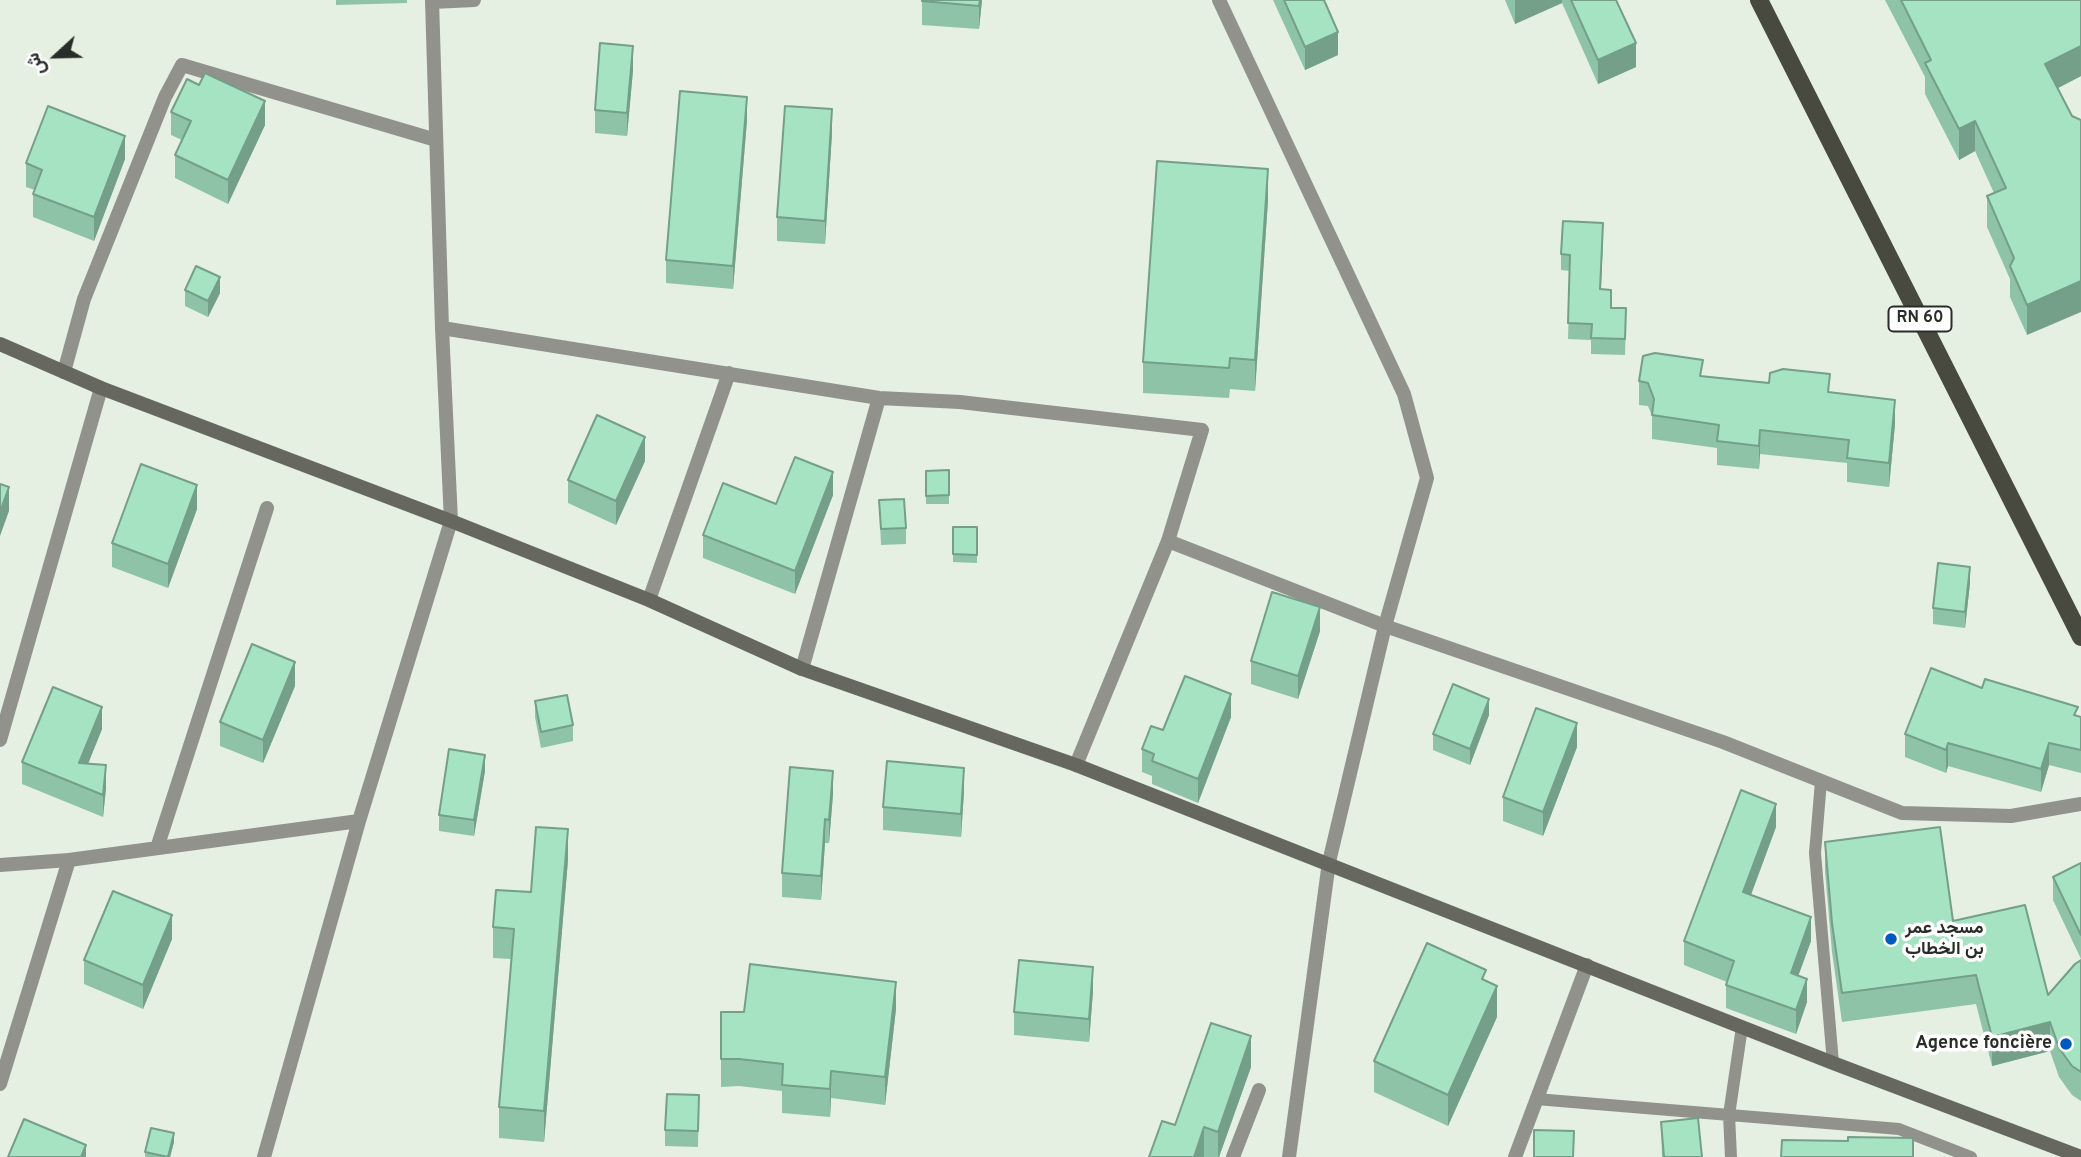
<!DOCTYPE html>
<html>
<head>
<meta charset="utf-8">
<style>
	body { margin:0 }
	#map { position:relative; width:2081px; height:1157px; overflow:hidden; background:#e5efe2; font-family:Overpass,Vazirmatn,sans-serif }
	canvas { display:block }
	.north { position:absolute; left:21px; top:21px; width:70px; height:70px; -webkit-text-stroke:5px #fff; paint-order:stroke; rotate:248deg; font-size:19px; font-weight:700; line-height:28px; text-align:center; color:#292d28 }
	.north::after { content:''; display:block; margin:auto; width:24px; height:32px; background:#292d28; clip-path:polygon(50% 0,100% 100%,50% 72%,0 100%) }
</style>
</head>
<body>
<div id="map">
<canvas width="2081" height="1157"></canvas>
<div class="north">ش</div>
</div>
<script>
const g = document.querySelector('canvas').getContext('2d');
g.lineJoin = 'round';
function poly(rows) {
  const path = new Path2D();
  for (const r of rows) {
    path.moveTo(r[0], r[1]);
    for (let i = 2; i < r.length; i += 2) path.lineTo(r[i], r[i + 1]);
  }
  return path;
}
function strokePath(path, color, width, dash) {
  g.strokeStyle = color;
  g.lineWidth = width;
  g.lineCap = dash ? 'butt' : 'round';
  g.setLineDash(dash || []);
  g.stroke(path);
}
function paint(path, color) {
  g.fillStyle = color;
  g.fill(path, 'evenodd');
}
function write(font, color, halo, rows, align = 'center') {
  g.font = font + ' Overpass,Vazirmatn,sans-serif';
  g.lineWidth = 7;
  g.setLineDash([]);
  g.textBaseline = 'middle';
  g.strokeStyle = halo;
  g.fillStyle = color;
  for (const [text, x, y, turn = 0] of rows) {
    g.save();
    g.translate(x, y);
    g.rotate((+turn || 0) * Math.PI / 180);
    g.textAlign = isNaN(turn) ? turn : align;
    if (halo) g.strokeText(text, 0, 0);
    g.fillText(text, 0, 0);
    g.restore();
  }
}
strokePath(poly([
	[1821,781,1815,853,1833,1063],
	[1536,1099,1899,1129,1971,1157],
	[1731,1157,1729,1115,1742,1027]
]), '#91928b', 12);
strokePath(poly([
	[1219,0,1404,394,1427,478,1385,626,1329,862,1289,1157],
	[432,2,474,0],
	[442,328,879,398,960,402,1202,430,1168,541,1076,765],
	[64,372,84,299,165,97,182,65,436,140],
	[1168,541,1385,626,1723,742,1902,813,2011,816,2081,804],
	[649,600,729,373],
	[802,669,879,398],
	[0,740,101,388],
	[157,848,267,508],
	[0,865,69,860],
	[0,1084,69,860,359,821],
	[264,1157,359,821,451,521,442,328,432,0],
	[1233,1157,1259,1090],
	[1515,1157,1587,965]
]), '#91928b', 14);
strokePath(poly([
	[0,344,101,388,451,521,649,600,802,669,1076,765,1833,1063,2081,1157]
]), '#66675e', 14);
strokePath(poly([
	[1759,0,2081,637]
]), '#484a3f', 18);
paint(poly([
	[336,0,407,0,407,3,336,5],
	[922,0,982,0,979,29,922,25],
	[1273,0,1324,0,1338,55,1305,70],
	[1505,0,1616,0,1636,67,1598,84,1562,3,1515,24],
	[1885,0,2081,0,2081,76,2057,88,2027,335,2010,297,2010,279,1987,227,1987,196,1994,193,1975,151,1959,160,1925,94,1925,77],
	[633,70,627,136,595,133,595,110],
	[171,112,265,125,228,204,175,178,175,155,182,140,171,135],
	[747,120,733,289,666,283,666,260],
	[832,133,825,244,777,241,777,217],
	[125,159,94,241,33,217,33,194,35,190,26,187,26,163],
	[1268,200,1255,391,1230,389,1229,398,1143,393,1143,362],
	[1603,239,1601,289,1611,308,1626,324,1625,355,1591,354,1591,340,1568,339,1570,271,1561,270,1561,254],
	[185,290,220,293,208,317,185,306],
	[1703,376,1830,393,1895,424,1889,487,1847,482,1847,463,1760,454,1759,469,1717,465,1717,448,1652,439,1652,416,1648,406,1639,405,1639,381],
	[645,461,616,525,568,503,568,480],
	[949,470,949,504,926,504,926,471],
	[833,495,795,594,703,558,703,535,776,504],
	[879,500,906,528,906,544,881,545],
	[197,509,168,588,112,567,112,543],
	[953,527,977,527,977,563,953,562],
	[1970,583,1965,628,1933,624,1933,608],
	[1320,631,1298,699,1251,684,1251,661],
	[295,686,263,763,220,746,220,722],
	[1982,688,2081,717,2081,773,2049,765,2041,792,1948,766,1946,773,1905,757,1905,734],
	[535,701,573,725,573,741,541,748,535,717],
	[1489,715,1470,765,1433,750,1433,734],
	[1231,717,1198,803,1152,784,1152,776,1142,772,1142,749,1163,730],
	[102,729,88,764,106,788,103,817,22,784,22,762],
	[1577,747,1543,836,1503,821,1503,797],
	[485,771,474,836,439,831,439,815],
	[964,791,961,837,883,830,883,807],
	[833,794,829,843,825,843,821,900,782,897,782,873],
	[1776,827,1751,895,1811,941,1798,975,1807,1002,1796,1034,1726,1008,1726,985,1727,982,1684,965,1684,941],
	[1825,842,1953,921,2048,995,2081,960,2081,1101,2072,1095,2059,1077,2050,1051,1992,1066,1976,1004,1842,1022,1832,952,1825,871],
	[568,860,544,1142,499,1138,499,1107,511,959,493,958,493,927],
	[2081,863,2081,959,2053,900,2053,877],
	[172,939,143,1009,84,984,84,960],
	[1093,991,1089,1042,1014,1035,1014,1012],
	[896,1009,885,1105,831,1098,830,1117,782,1113,782,1091,739,1086,721,1087,721,1012],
	[1497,1017,1448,1126,1374,1092,1374,1061],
	[1251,1067,1219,1157,1149,1157,1175,1125],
	[699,1095,698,1147,665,1146,665,1130],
	[1661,1122,1702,1157,1662,1157],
	[174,1142,170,1157,145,1157,145,1152]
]), '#8fc3a8');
paint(poly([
	[980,0,982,0,979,29,979,6],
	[1515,0,1562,0,1562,3,1515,24],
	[1338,32,1338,55,1305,70,1305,47],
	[1636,43,1636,67,1598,84,1598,60],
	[633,46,633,70,627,136,627,113],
	[2081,46,2081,76,2045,95,2045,64],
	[747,97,747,120,733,289,733,266],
	[265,101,265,125,228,204,228,180],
	[832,109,832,133,825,244,825,221],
	[1975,121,1975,151,1959,160,1959,129],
	[125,136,125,159,94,241,94,217],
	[1268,169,1268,200,1255,391,1255,360],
	[1603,223,1603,239,1600,305,1600,289],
	[220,277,220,293,208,317,208,301],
	[2081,281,2081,312,2027,335,2027,305],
	[1895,400,1895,424,1889,487,1889,463],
	[1760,430,1760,454,1759,469,1759,446],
	[645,437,645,461,616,525,616,501],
	[833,472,833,495,795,594,795,571],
	[197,485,197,509,168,588,168,564],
	[9,487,9,511,0,536,0,512],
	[1970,567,1970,583,1965,628,1965,612],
	[1320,607,1320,631,1298,699,1298,676],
	[295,662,295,686,263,763,263,740],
	[1231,694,1231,717,1198,803,1198,779],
	[1489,699,1489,715,1470,765,1470,749],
	[102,707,102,729,79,786,79,763],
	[1577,723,1577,747,1543,836,1543,812],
	[1948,743,1948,766,1946,773,1946,750],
	[2049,743,2049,765,2041,792,2041,769],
	[485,755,485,771,474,836,474,820],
	[106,765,106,788,103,817,103,795],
	[964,768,964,791,961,837,961,814],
	[833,771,833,794,829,843,829,820],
	[1776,804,1776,827,1743,916,1743,892],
	[825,819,825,843,821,900,821,876],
	[568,829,568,860,544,1142,544,1111],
	[172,915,172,939,143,1009,143,985],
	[1811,917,1811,941,1791,996,1791,973],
	[1093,967,1093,991,1089,1042,1089,1019],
	[1807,979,1807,1002,1796,1034,1796,1010],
	[896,982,896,1009,885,1105,885,1077],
	[1497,986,1497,1017,1448,1126,1448,1095],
	[2050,1022,2050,1051,1992,1066,1992,1037],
	[1251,1036,1251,1067,1219,1157,1218,1157,1218,1132],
	[831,1071,831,1098,830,1117,830,1089],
	[1204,1127,1204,1157,1194,1157],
	[174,1133,174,1142,170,1157,168,1157],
	[86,1145,86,1157,81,1157]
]), '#749f88');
const building = poly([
	[922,0,980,0,979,6,922,1,922,0],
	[1284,0,1324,0,1338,32,1305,47,1284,0],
	[1571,0,1616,0,1636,43,1598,60,1571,0],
	[1901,0,2081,0,2081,46,2045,64,2072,116,2081,120,2081,281,2027,305,2010,266,2014,258,1987,196,2006,188,1975,121,1959,129,1925,63,1931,60,1901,0],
	[600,43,633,46,627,113,595,110,600,43],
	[205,73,265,101,228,180,175,155,191,121,171,112,187,79,199,85,205,73],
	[680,91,747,97,733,266,666,260,680,91],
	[48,106,125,136,94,217,33,194,42,170,26,163,48,106],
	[785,106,832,109,825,221,777,217,785,106],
	[1157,161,1268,169,1255,360,1230,358,1229,368,1143,362,1157,161],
	[1563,221,1603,223,1600,289,1611,290,1611,308,1626,308,1625,339,1591,338,1592,324,1568,323,1570,255,1561,254,1563,221],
	[196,266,220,277,208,301,185,290,196,266],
	[1655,353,1703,360,1700,376,1769,383,1770,373,1783,369,1830,374,1828,392,1895,400,1889,463,1847,458,1849,440,1760,430,1759,446,1717,441,1719,425,1652,415,1654,399,1648,383,1639,381,1643,356,1655,353],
	[597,415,645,437,616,501,568,480,597,415],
	[795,457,833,472,795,571,703,535,723,483,776,504,795,457],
	[141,464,197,485,168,564,112,543,141,464],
	[949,470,949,495,926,496,926,471,949,470],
	[0,484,9,487,0,512,0,484],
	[904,499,906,528,881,529,879,500,904,499],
	[953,527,977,527,977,555,953,554,953,527],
	[1938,563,1970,567,1965,612,1933,608,1938,563],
	[1272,592,1320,607,1298,676,1251,661,1272,592],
	[252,644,295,662,263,740,220,722,252,644],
	[1931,668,1982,688,1985,679,2078,707,2074,715,2081,717,2081,750,2049,743,2041,769,1948,743,1946,750,1905,734,1931,668],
	[1185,676,1231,694,1198,779,1152,761,1154,754,1142,749,1151,726,1163,730,1185,676],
	[1453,684,1489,699,1470,749,1433,734,1453,684],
	[53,687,102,707,79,763,106,765,103,795,22,762,53,687],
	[567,695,573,725,541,732,535,701,567,695],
	[1536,708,1577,723,1543,812,1503,797,1536,708],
	[449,749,485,755,474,820,439,815,449,749],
	[887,761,964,768,961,814,883,807,887,761],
	[790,767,833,771,829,820,825,819,821,876,782,873,790,767],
	[1741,790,1776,804,1743,892,1811,917,1791,973,1807,979,1796,1010,1726,985,1734,961,1684,941,1741,790],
	[536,827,568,829,544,1111,499,1107,514,929,493,927,496,890,531,892,536,827],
	[1940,827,1953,921,2025,905,2048,995,2075,964,2081,960,2081,1072,2072,1066,2059,1048,2050,1022,1992,1037,1976,975,1842,993,1832,923,1825,842,1940,827],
	[2081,863,2081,935,2053,877,2081,863],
	[113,891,172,915,143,985,84,960,113,891],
	[1427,943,1486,970,1482,979,1497,986,1448,1095,1374,1061,1427,943],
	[1019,960,1093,967,1089,1019,1014,1012,1019,960],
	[750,964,896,982,885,1077,831,1071,830,1089,782,1085,783,1064,739,1059,721,1059,721,1012,744,1012,750,964],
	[1211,1023,1251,1036,1218,1132,1204,1127,1194,1157,1149,1157,1162,1121,1175,1125,1211,1023],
	[667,1094,699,1095,698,1131,665,1130,667,1094],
	[1698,1118,1702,1157,1664,1157,1661,1122,1698,1118],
	[24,1119,86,1145,81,1157,8,1157,24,1119],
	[151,1128,174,1133,168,1157,145,1152,151,1128],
	[1534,1130,1574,1131,1573,1157,1534,1157,1534,1130],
	[1848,1137,1913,1138,1913,1157,1781,1157,1782,1140,1848,1141,1848,1137]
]);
paint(building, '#a6e3c3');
strokePath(building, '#749f88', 2);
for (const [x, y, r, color] of [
	[1891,939,7,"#0058c1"],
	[2066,1044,7,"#0058c1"]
]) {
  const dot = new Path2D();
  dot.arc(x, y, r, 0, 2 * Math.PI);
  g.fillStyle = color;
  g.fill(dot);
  strokePath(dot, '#fff', 2.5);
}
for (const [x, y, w] of [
	[1920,319,63]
]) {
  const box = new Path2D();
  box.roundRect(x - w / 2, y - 12.5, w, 25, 5);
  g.fillStyle = '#fff';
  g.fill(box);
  strokePath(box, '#292d28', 2);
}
write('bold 16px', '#292d28', null, [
	["RN 60",1920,319]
]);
write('bold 18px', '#292d28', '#fff', [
	["مسجد عمر",1905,929],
	["بن الخطاب",1905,950],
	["Agence foncière",2052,1044,"right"]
], 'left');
</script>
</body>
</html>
